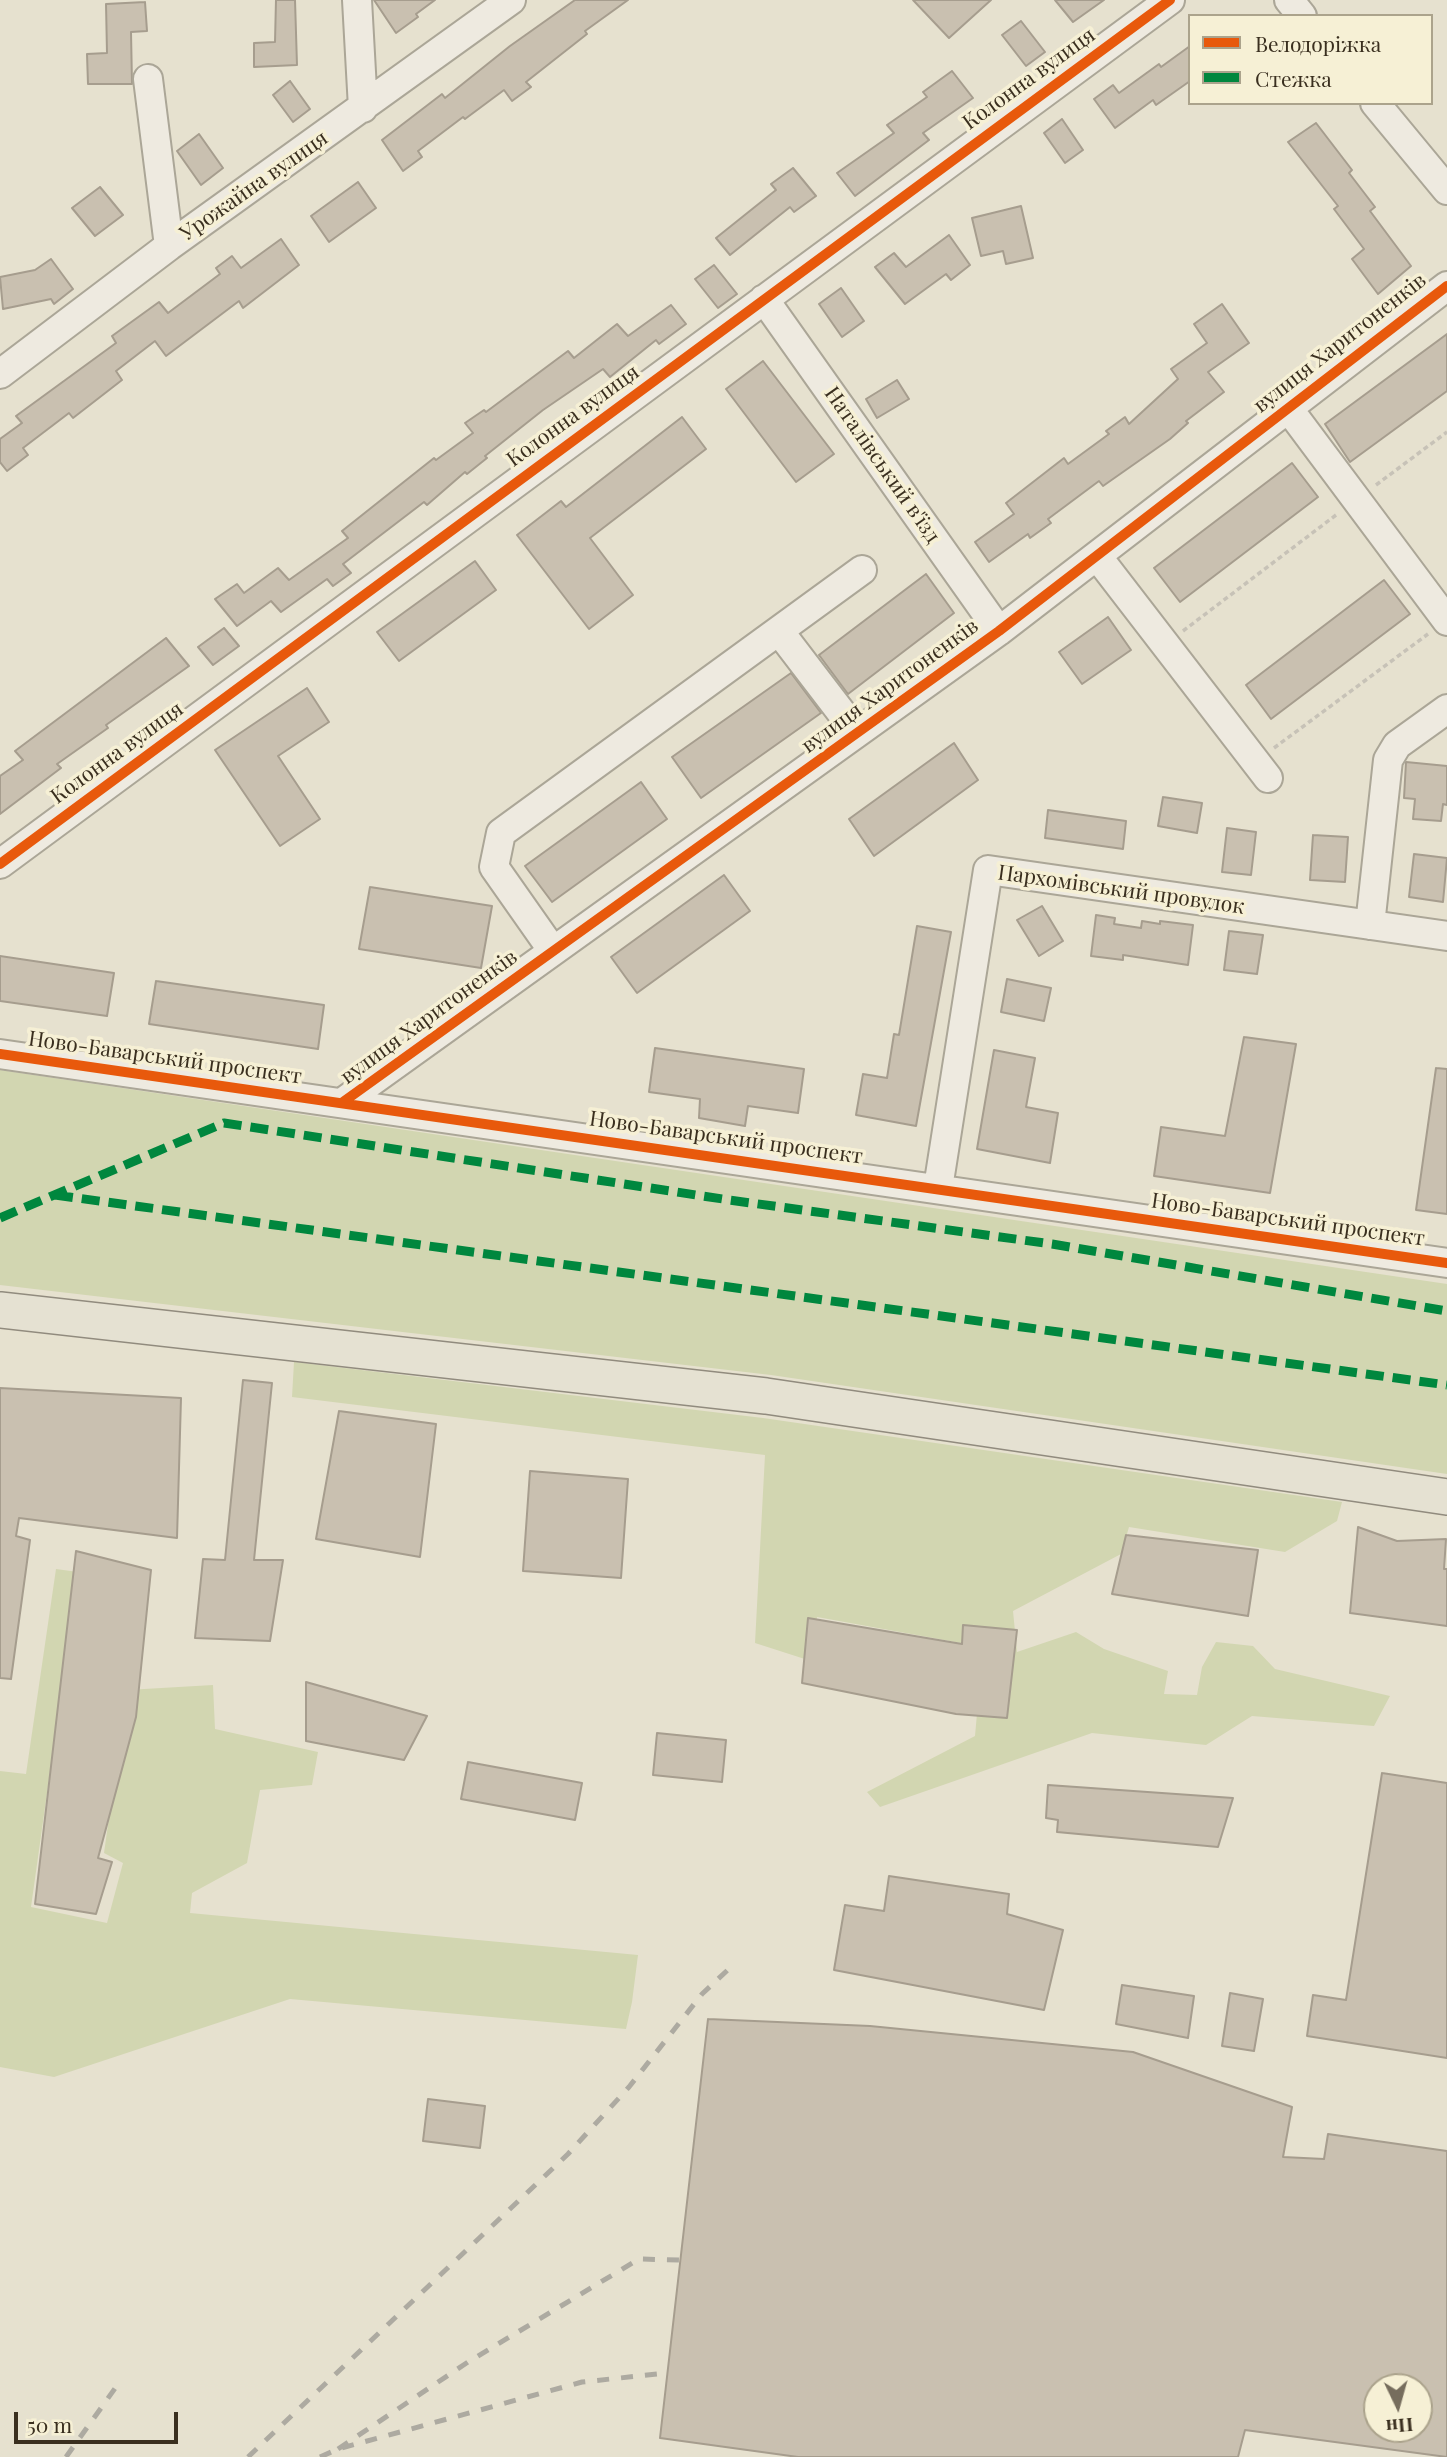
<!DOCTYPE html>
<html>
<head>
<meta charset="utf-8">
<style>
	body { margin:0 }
	#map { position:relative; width:1447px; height:2457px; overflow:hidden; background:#e6e1cf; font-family:"Playfair Display",serif }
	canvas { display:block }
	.legend { position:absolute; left:1188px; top:14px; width:245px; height:91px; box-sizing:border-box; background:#f6f0d5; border:2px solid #aba38c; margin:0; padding:9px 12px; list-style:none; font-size:21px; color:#3a2f1f }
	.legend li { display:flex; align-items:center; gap:14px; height:35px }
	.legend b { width:35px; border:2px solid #aba38c }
	.north { position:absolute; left:1363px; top:2373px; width:70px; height:70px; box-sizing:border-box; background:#f6f0d5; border:2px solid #aba38c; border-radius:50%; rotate:175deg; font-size:19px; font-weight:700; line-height:28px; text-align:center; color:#3a2f1f }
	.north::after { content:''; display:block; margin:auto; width:24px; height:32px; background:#766d5d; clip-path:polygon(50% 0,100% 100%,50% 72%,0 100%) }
	.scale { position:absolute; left:14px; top:2412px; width:164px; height:32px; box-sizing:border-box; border:4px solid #3a2f1f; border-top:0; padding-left:9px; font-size:21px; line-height:24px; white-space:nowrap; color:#3a2f1f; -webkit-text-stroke:5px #f6f0d5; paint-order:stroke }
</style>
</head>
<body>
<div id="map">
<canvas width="1447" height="2457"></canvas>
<ul class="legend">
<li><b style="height:9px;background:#e8590c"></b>Велодоріжка</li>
<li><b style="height:9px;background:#00873e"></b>Стежка</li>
</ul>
<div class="north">Пн</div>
<div class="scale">50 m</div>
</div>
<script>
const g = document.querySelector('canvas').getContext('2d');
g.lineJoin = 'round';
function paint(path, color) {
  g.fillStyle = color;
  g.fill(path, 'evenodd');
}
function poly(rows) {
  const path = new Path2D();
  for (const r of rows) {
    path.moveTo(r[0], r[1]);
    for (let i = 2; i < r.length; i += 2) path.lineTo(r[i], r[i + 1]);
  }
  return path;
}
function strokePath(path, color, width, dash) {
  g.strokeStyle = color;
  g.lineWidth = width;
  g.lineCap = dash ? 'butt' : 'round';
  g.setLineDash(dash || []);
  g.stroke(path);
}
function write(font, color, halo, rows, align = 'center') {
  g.font = font + ' "Playfair Display",serif';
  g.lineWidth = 7;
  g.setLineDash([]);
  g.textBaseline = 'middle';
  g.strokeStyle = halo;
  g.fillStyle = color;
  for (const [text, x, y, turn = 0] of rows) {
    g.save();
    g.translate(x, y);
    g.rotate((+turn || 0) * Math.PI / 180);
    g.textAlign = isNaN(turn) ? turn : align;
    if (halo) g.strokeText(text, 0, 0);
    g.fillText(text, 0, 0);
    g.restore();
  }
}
paint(poly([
	[0,1070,1447,1284,1447,1474,771,1375,0,1285],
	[294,1362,763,1418,1342,1502,1337,1521,1285,1552,1129,1527,1121,1554,1013,1611,1017,1652,1076,1632,1104,1649,1168,1671,1164,1694,1197,1695,1202,1667,1216,1642,1253,1646,1275,1669,1390,1696,1374,1726,1252,1716,1206,1745,1092,1733,880,1807,867,1792,975,1736,983,1647,817,1617,811,1661,755,1643,765,1455,292,1397],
	[56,1569,78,1572,31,1907,107,1923,123,1863,104,1853,127,1690,213,1685,215,1729,318,1752,312,1785,260,1790,247,1863,192,1893,190,1913,638,1955,632,2002,626,2029,290,1999,54,2077,0,2067,0,1771,26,1774]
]), '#d2d6b1');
const building = poly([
	[276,0,295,0,297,65,254,67,254,43,275,42,276,0],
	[374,0,435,0,416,14,418,17,396,33,374,0],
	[575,0,628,0,585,31,587,34,526,82,531,87,512,101,504,90,465,119,463,117,418,151,422,157,403,171,382,140,442,94,445,98,510,46,575,0],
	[913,0,991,0,949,38,913,0],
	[1055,0,1104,0,1073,22,1055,0],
	[145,2,147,31,131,32,132,84,88,84,87,54,107,53,106,4,145,2],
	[1021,21,1045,52,1026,66,1002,35,1021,21],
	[1190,46,1190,81,1156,105,1153,100,1115,128,1094,99,1113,85,1119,93,1159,64,1161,67,1190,46],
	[952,71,973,98,923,133,929,140,855,196,837,173,894,133,887,125,927,97,923,92,952,71],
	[290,81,310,109,293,122,273,95,290,81],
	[1062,119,1083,150,1065,163,1044,133,1062,119],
	[1316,123,1352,170,1349,173,1375,207,1370,211,1411,266,1378,294,1352,259,1364,249,1334,209,1338,206,1288,142,1316,123],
	[199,134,223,168,201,185,177,151,199,134],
	[793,168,816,196,794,212,790,207,730,255,716,238,776,190,771,184,793,168],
	[358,182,376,208,329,242,311,216,358,182],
	[100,187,123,215,95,236,72,208,100,187],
	[1021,206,1033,258,1006,264,1003,251,981,256,972,218,1021,206],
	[949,235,970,265,951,280,946,274,905,304,875,267,894,253,906,267,949,235],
	[281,239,299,265,243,308,239,301,166,356,155,341,116,371,122,380,73,418,69,413,23,448,28,455,7,471,0,462,0,439,22,423,16,416,116,343,112,336,159,302,168,313,220,274,216,268,232,256,241,268,281,239],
	[51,259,73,289,54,304,51,299,3,309,0,277,35,270,51,259],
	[714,265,737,294,718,308,695,279,714,265],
	[841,288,864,321,842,337,819,304,841,288],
	[1222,304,1249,343,1208,372,1224,392,1186,421,1188,423,1170,439,1103,486,1099,481,1048,519,1051,523,1030,538,1028,534,989,562,975,542,1014,514,1006,503,1064,458,1068,464,1109,434,1106,431,1125,417,1129,424,1178,379,1171,369,1207,343,1194,324,1222,304],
	[671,305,686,324,659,344,656,340,610,377,603,369,543,410,485,456,487,458,467,474,465,472,427,505,424,502,343,564,351,573,333,586,327,579,281,612,271,601,237,626,215,599,237,584,244,593,278,568,289,580,348,538,342,531,376,504,434,458,436,460,473,433,465,423,484,410,486,412,568,351,574,358,617,324,628,336,671,305],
	[1447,334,1447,391,1350,462,1325,424,1447,334],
	[763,361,834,454,796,482,726,389,763,361],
	[897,380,909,399,877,418,866,399,897,380],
	[682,417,706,449,590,538,633,595,589,629,517,535,561,501,566,507,682,417],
	[1292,463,1318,497,1180,602,1154,568,1292,463],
	[475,561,496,590,399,661,377,632,475,561],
	[926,574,954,613,848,694,819,655,926,574],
	[1384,580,1410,614,1271,719,1246,685,1384,580],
	[1108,617,1131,650,1082,684,1059,652,1108,617],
	[224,628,239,646,213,665,198,647,224,628],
	[166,638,189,666,106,725,108,728,57,764,61,768,0,814,0,776,23,760,15,751,166,638],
	[791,673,821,713,701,798,672,757,791,673],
	[307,688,329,722,278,756,320,819,280,846,215,750,307,688],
	[954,743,978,780,874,856,849,819,954,743],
	[1406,762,1447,766,1447,805,1443,804,1441,821,1413,819,1415,799,1404,798,1406,762],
	[641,782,667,819,552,902,525,866,641,782],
	[1163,797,1202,803,1197,833,1158,826,1163,797],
	[1048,810,1126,821,1123,849,1045,838,1048,810],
	[1227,828,1256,832,1251,875,1222,872,1227,828],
	[1313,835,1348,837,1345,882,1310,880,1313,835],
	[1414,854,1447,858,1443,902,1409,897,1414,854],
	[724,875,750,911,637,993,611,957,724,875],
	[370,887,492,906,481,968,359,949,370,887],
	[1042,906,1063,941,1039,956,1017,920,1042,906],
	[1096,915,1115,918,1114,924,1141,928,1142,921,1160,924,1160,921,1193,925,1188,965,1123,955,1123,960,1091,956,1096,915],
	[917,926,951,932,916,1126,856,1115,863,1074,887,1078,894,1034,899,1035,917,926],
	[1229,931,1263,935,1257,974,1224,970,1229,931],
	[0,956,114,973,107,1016,0,1001,0,956],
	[1007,979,1051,988,1044,1021,1001,1012,1007,979],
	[156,981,324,1005,318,1049,149,1024,156,981],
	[1244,1037,1296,1044,1270,1193,1154,1176,1161,1127,1225,1136,1244,1037],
	[655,1048,804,1069,798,1113,748,1106,745,1126,699,1118,700,1099,649,1092,655,1048],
	[994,1050,1035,1058,1026,1107,1058,1113,1050,1163,977,1149,994,1050],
	[1436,1068,1447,1069,1447,1214,1416,1210,1436,1068],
	[243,1380,272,1383,254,1560,283,1560,270,1641,195,1638,203,1559,225,1560,243,1380],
	[0,1388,181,1398,177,1538,19,1518,16,1536,30,1540,11,1679,0,1678,0,1388],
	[339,1411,436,1424,420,1557,316,1539,339,1411],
	[530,1471,628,1479,621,1578,523,1571,530,1471],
	[1358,1527,1397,1541,1446,1539,1444,1569,1447,1569,1447,1626,1350,1613,1358,1527],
	[1126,1535,1258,1550,1248,1616,1112,1594,1126,1535],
	[76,1551,151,1570,136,1717,98,1858,112,1862,96,1914,35,1904,76,1551],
	[808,1618,962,1644,963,1625,1017,1630,1007,1718,956,1714,802,1683,808,1618],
	[306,1682,427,1716,404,1760,306,1741,306,1682],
	[657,1733,726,1740,722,1782,653,1775,657,1733],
	[468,1762,582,1783,575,1820,461,1799,468,1762],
	[1382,1773,1447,1783,1447,2058,1307,2036,1313,1995,1346,2000,1382,1773],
	[1048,1785,1233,1798,1218,1847,1057,1832,1058,1820,1046,1818,1048,1785],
	[889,1876,1009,1894,1007,1914,1063,1930,1044,2010,834,1970,845,1905,884,1911,889,1876],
	[1122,1985,1194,1996,1188,2038,1116,2024,1122,1985],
	[1230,1993,1263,1999,1254,2051,1222,2046,1230,1993],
	[708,2019,870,2026,1133,2052,1292,2107,1283,2157,1324,2159,1328,2134,1447,2151,1447,2457,1245,2430,1238,2457,798,2457,660,2438,708,2019],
	[1377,2387,1419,2387,1419,2429,1377,2429,1377,2387],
	[428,2099,485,2106,480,2148,423,2141,428,2099]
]);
paint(building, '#c9c0b0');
strokePath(building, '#a69d8e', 2);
const minor = poly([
	[357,0,363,108],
	[1289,0,1302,16],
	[148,79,169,246],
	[1375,103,1447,190],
	[764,299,999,631],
	[0,374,169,246,511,0],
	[1288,408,1447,621],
	[1097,556,1268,778],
	[779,631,857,733],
	[0,864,1170,0],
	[1370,925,1388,760,1397,745,1447,709],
	[553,951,494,867,501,833,862,570],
	[0,1054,1447,1263],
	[343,1102,999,631,1447,286],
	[938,1188,988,870,1447,936]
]);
const major = poly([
	[0,1310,766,1396,1447,1497]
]);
strokePath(minor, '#aba697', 32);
strokePath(major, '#918b7e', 38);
strokePath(poly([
	[1376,485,1447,432],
	[1183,631,1336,515],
	[1274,748,1428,634]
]), '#c7c2b7', 3.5, [5, 3.5]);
strokePath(minor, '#eeeae0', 28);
strokePath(major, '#e5e1d2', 35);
strokePath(poly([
	[338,2449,468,2362,639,2259,680,2260],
	[66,2457,121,2380],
	[248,2457,568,2154,629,2087,702,1994,733,1965],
	[320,2457,338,2449,582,2382,667,2373]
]), '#adaaa1', 5, [12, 12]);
strokePath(poly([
	[55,1195,1447,1385],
	[0,1218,224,1123,729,1200,1052,1244,1447,1311]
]), '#00873e', 9, [18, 9]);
strokePath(poly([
	[0,864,1170,0],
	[0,1054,1447,1263],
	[343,1102,999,631,1447,286]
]), '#e8590c', 10);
write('21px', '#3a2f1f', '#f6f0d5', [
	["Колонна вулиця",1029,79,-36],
	["Урожайна вулиця",254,186,-35],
	["вулиця Харитоненків",1340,343,-38],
	["Колонна вулиця",573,416,-36],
	["Наталівський в'їзд",882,465,55],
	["вулиця Харитоненків",890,686,-36],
	["Колонна вулиця",117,753,-36],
	["Пархомівський провулок",1121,890,8],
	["вулиця Харитоненків",429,1017,-36],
	["Ново-Баварський проспект",165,1058,8],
	["Ново-Баварський проспект",726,1138,8],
	["Ново-Баварський проспект",1288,1220,8]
]);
</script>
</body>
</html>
